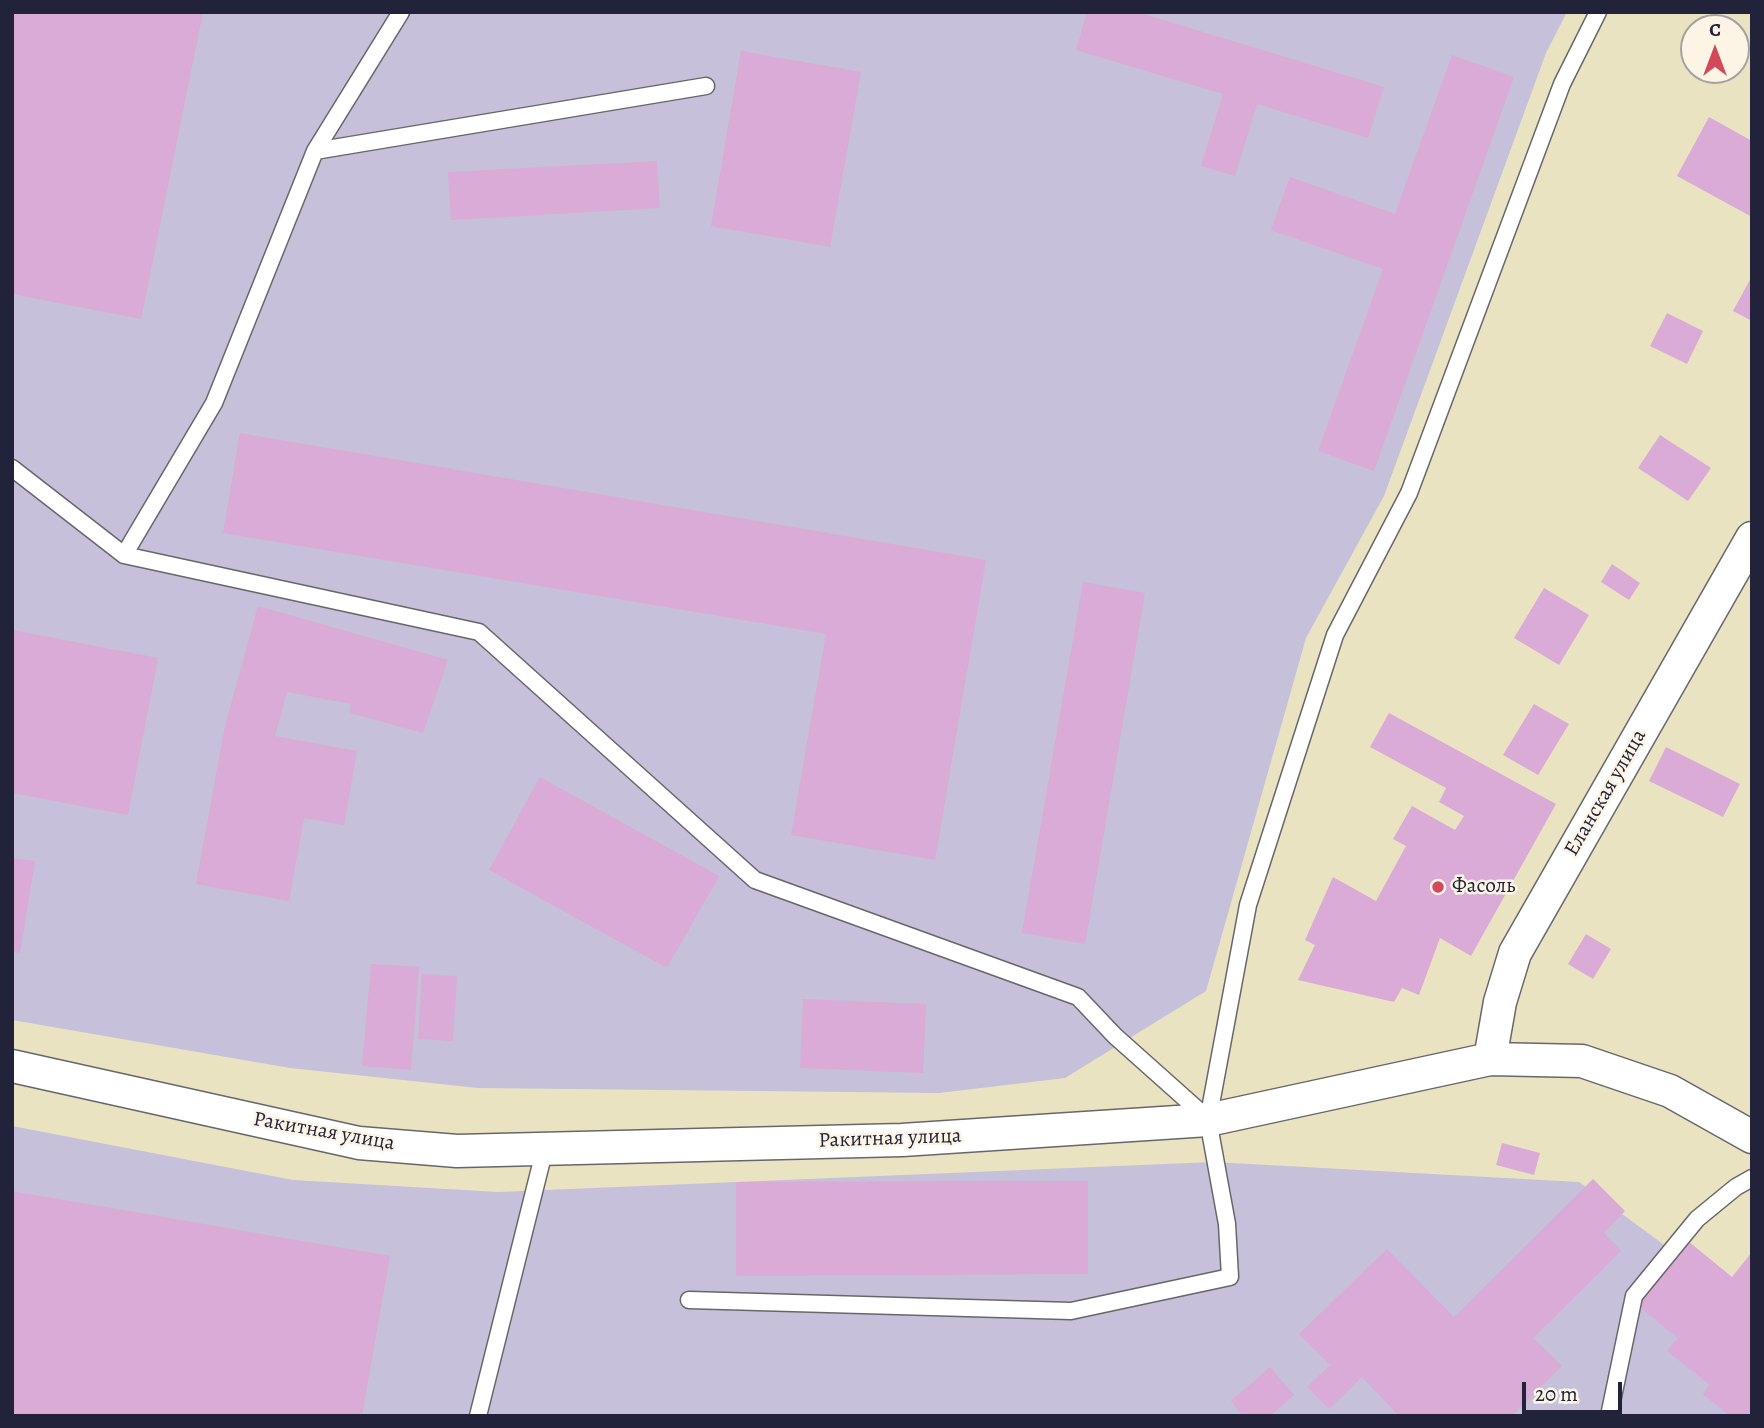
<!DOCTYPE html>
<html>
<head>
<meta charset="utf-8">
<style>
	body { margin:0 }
	#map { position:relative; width:1764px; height:1428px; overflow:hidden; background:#e9e3c2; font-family:Alegreya,serif }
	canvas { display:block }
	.frame { position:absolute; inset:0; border:14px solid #22223b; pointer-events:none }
	.north { position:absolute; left:1680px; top:14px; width:70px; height:70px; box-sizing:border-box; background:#fcf5e5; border:2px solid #a5a1a1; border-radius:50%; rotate:0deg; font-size:19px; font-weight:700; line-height:28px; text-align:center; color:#22223b }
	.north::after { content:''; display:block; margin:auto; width:24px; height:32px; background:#d1495b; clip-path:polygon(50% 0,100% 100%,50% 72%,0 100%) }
	.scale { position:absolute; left:1522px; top:1382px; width:100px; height:32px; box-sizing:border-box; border:4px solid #22223b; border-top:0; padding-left:9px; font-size:21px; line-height:24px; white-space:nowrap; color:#22223b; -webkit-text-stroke:5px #fcf5e5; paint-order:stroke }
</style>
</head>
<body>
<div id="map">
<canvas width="1764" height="1428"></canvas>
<div class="frame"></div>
<div class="north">С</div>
<div class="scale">20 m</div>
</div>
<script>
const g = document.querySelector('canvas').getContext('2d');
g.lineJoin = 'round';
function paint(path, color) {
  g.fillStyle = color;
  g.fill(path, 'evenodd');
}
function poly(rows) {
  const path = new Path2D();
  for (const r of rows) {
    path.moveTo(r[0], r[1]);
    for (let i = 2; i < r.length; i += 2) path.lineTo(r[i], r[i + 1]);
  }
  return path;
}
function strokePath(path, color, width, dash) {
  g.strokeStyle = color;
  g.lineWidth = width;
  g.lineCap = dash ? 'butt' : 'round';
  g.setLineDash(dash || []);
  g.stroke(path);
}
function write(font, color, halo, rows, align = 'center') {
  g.font = font + ' Alegreya,serif';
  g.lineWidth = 5;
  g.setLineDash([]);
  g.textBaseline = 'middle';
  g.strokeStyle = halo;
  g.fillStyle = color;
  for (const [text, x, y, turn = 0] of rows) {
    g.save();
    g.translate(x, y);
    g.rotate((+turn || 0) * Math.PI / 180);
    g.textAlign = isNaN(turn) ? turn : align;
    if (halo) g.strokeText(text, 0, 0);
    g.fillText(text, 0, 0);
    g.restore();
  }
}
paint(poly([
	[12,12,1567,12,1546,53,1384,496,1306,638,1206,991,1065,1078,939,1093,478,1088,290,1068,12,1020],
	[12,1126,293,1180,498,1192,1213,1162,1579,1182,1752,1310,1752,1416,12,1416]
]), '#c6c0da');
paint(poly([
	[12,12,203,12,141,319,12,294],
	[1087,12,1137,12,1384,87,1368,138,1257,104,1235,176,1201,166,1223,94,1076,50],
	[741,51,861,72,830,247,711,226],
	[1452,55,1514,77,1374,471,1318,451,1383,269,1271,230,1290,177,1395,214],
	[1709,117,1752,141,1752,217,1677,176],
	[657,161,660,208,451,220,448,172],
	[1752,276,1752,321,1733,311],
	[1667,313,1703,331,1687,364,1650,346],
	[240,433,986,560,935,860,791,835,826,634,223,533],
	[1660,435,1711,468,1688,501,1638,468],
	[1612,564,1640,583,1629,600,1601,582],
	[1083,582,1145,593,1085,944,1022,933],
	[1544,588,1589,615,1559,665,1514,638],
	[258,606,448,660,423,733,350,713,351,704,287,692,275,736,357,751,344,825,304,818,289,901,196,884,225,726],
	[12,630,158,658,128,815,12,793],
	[1534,704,1569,724,1538,775,1503,755],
	[1389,713,1556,804,1471,956,1440,938,1419,995,1402,988,1394,1002,1298,980,1315,945,1305,940,1333,877,1376,901,1406,846,1393,839,1412,806,1455,830,1464,816,1439,802,1446,788,1370,747],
	[1666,747,1740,784,1723,817,1649,781],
	[540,777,719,876,667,968,489,870],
	[12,858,35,861,20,953,12,951],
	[1586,934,1611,949,1593,979,1568,964],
	[371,964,419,967,411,1070,362,1066],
	[422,974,457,976,453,1041,418,1039],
	[803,999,926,1004,923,1073,800,1068],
	[1502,1143,1540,1153,1534,1175,1496,1165],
	[1593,1179,1625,1211,1604,1233,1621,1251,1533,1338,1562,1366,1512,1416,1399,1416,1362,1377,1329,1409,1307,1387,1330,1365,1299,1334,1387,1249,1454,1317],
	[988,1181,1088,1181,1088,1274,736,1276,736,1182],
	[12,1191,390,1256,362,1416,12,1416],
	[1688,1241,1732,1277,1752,1252,1752,1416,1730,1416,1703,1394,1710,1385,1667,1351,1678,1338,1637,1305],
	[1270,1367,1294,1395,1270,1416,1243,1416,1231,1401]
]), '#d9abd6');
const lane = poly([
	[315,151,401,12],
	[12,468,124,555,479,632,755,880,1078,997,1115,1036,1207,1118],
	[124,555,214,403,315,151,706,86],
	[689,1300,1071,1311,1230,1277,1227,1224,1208,1120,1248,905,1335,635,1409,493,1562,84,1598,12],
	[478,1416,545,1148],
	[1609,1416,1634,1296,1697,1219,1736,1187,1752,1178]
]);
const street = poly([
	[1490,1059,1500,1002,1515,953,1752,538],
	[12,1066,359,1143,457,1151,902,1140,1208,1120,1490,1059,1582,1061,1670,1091,1752,1137]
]);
strokePath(lane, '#68666a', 19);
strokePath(street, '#68666a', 35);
strokePath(lane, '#fff', 16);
strokePath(street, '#fff', 32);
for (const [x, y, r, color] of [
	[1438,887,7,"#d1495b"]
]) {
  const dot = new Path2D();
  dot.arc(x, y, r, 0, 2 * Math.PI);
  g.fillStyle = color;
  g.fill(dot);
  strokePath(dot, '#fcf5e5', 2.5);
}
write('21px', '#22223b', '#fcf5e5', [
	["Еланская улица",1606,793,-60],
	["Ракитная улица",324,1132,10],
	["Ракитная улица",890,1139,-2]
]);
write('21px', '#22223b', '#fcf5e5', [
	["Фасоль",1452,887]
], 'left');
</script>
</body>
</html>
